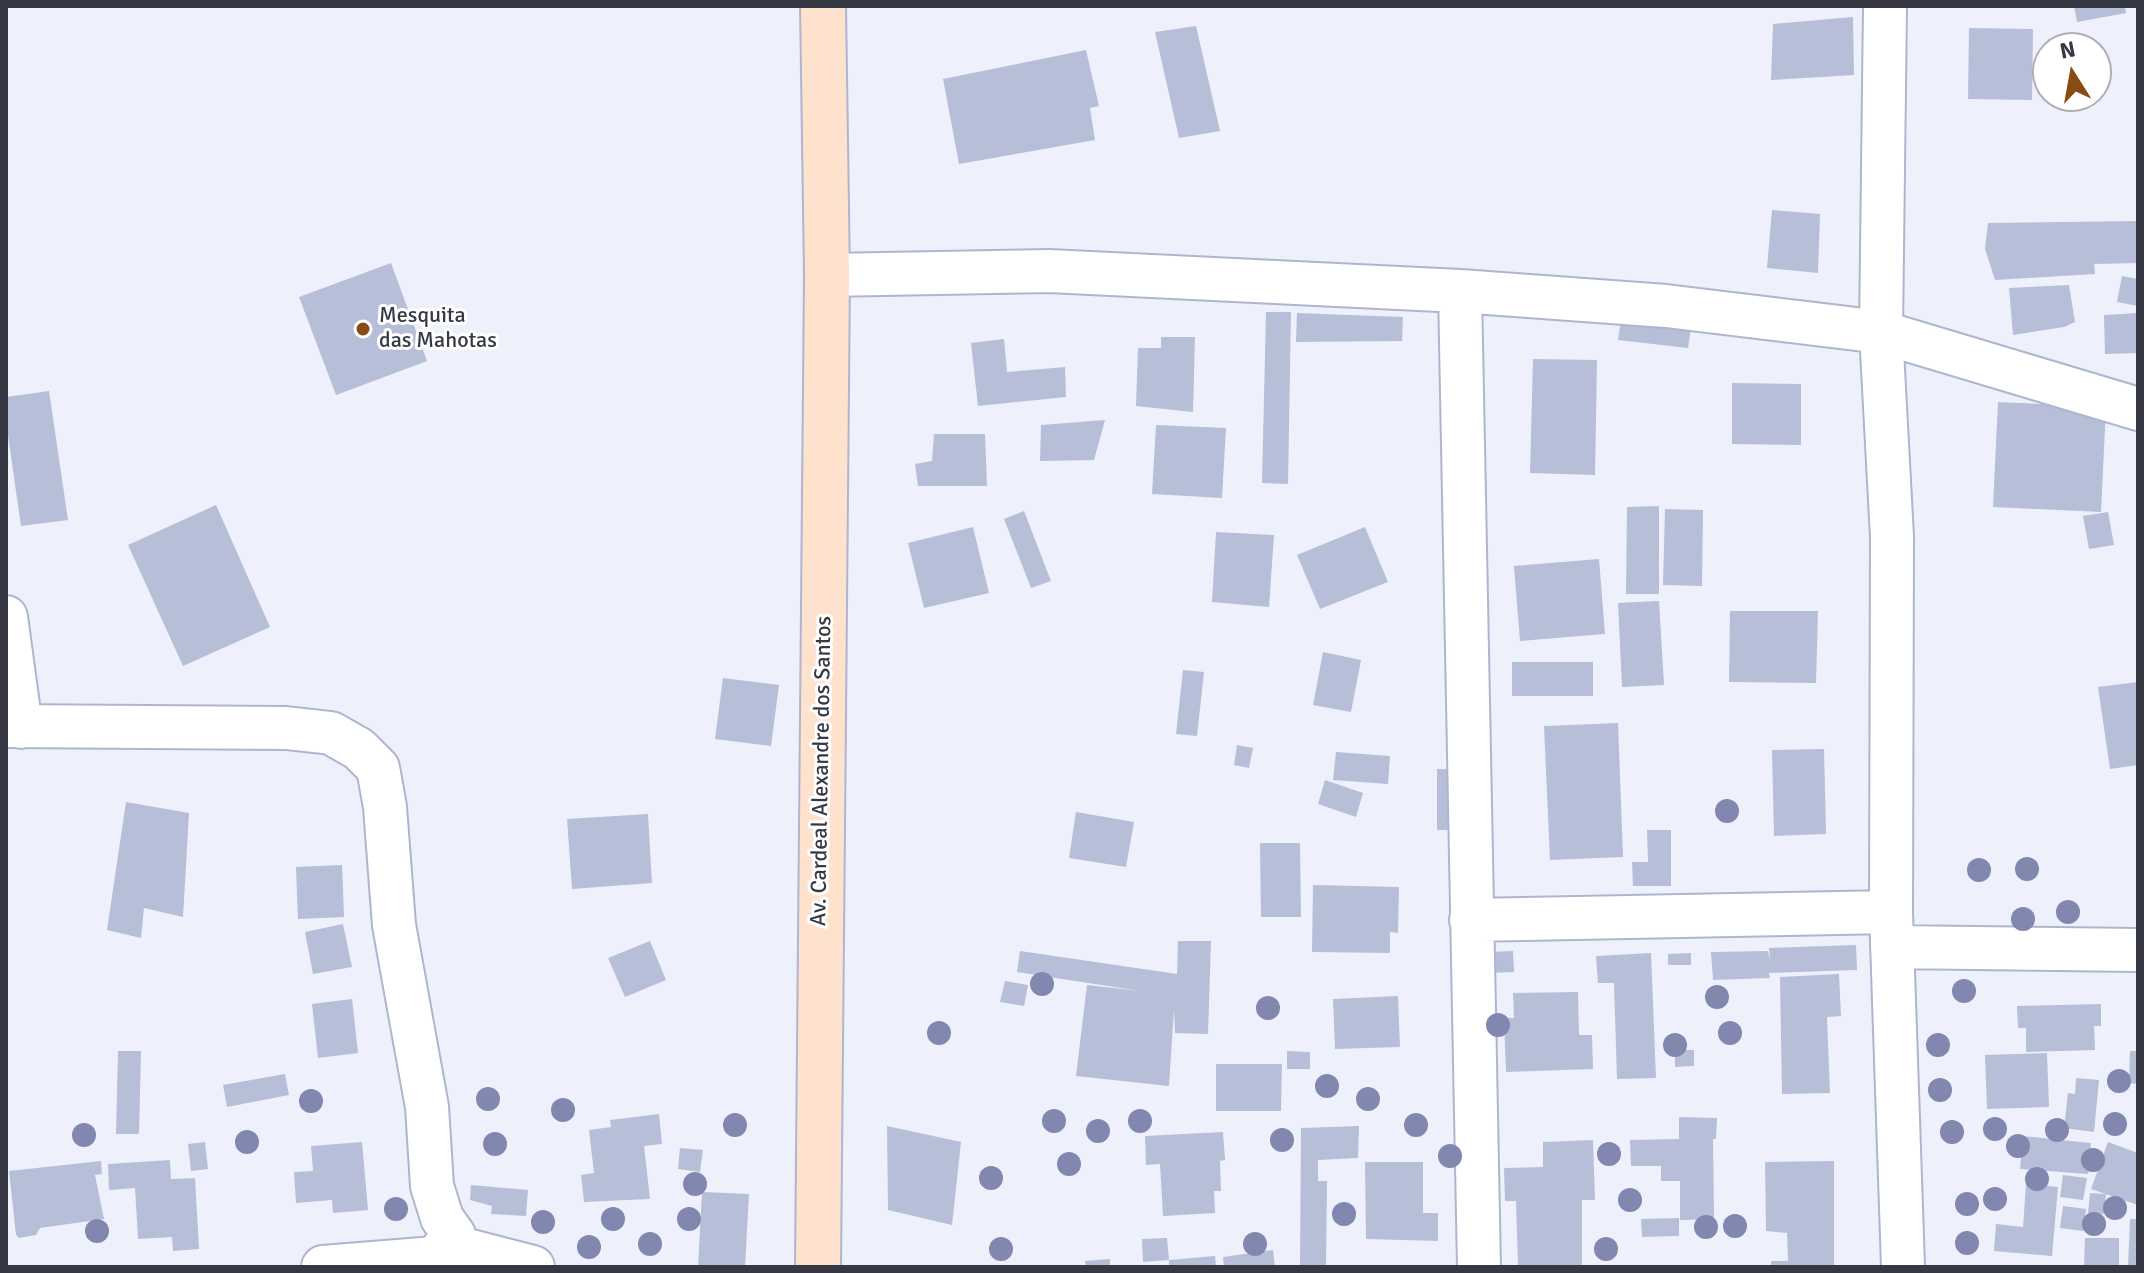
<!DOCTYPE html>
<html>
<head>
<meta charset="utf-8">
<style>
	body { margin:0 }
	#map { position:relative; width:2144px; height:1273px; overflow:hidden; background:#eef1fc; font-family:Signika,sans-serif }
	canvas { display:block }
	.frame { position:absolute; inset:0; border:8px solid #363944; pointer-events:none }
	.north { position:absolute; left:2032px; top:32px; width:80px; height:80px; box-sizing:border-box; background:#fff; border:2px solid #afb0b4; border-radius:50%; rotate:349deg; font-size:22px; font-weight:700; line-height:32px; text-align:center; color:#363944 }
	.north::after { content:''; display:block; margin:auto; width:28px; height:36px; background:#8a4b12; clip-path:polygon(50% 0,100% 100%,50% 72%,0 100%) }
</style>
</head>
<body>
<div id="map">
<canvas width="2144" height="1273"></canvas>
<div class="frame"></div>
<div class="north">N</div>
</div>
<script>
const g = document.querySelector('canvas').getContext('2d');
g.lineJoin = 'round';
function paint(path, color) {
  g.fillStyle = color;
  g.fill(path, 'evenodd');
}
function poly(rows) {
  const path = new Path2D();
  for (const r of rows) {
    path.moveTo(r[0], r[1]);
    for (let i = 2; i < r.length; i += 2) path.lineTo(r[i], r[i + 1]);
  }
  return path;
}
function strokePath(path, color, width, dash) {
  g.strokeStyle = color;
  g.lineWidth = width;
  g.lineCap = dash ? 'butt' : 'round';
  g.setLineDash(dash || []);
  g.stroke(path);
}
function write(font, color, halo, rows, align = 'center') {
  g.font = font + ' Signika,sans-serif';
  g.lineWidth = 6;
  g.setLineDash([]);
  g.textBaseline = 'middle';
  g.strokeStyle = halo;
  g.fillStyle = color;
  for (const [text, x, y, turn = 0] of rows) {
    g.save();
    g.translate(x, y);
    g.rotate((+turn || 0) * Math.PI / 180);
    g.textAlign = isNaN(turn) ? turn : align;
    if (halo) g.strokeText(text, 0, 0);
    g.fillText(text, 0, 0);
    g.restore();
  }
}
paint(poly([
	[2074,6,2125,6,2126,13,2077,22],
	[1853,17,1854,75,1771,80,1773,24],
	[1196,26,1220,131,1179,138,1155,32],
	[1969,28,2033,29,2032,100,1968,99],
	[1086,50,1099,106,1090,108,1095,140,959,164,943,79],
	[1772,210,1820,214,1818,273,1767,268],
	[2138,221,2138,263,2094,264,2095,274,1995,280,1985,249,1988,223],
	[391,263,427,361,336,395,299,297],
	[2122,276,2138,279,2138,306,2117,302],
	[2069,285,2075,322,2064,327,2013,335,2009,288],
	[1266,312,1291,312,1288,484,1262,483],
	[1297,313,1403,317,1402,341,1296,342],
	[2138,313,2138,353,2105,354,2104,315],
	[1621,319,1691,328,1688,348,1618,340],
	[1161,337,1195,337,1193,412,1136,406,1138,348,1161,348],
	[1004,339,1007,372,1065,367,1066,397,978,406,971,343],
	[1533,359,1597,360,1595,475,1530,473],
	[1732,383,1801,384,1801,445,1732,444],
	[49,391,68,520,21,526,6,422,6,397],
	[1998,402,2106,407,2101,512,1993,507],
	[1105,420,1094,460,1040,461,1041,425],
	[1156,425,1226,428,1222,498,1152,494],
	[934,434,985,434,987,486,918,486,915,464,932,461],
	[216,505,270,627,183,666,128,545],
	[1659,506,1659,594,1626,594,1627,507],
	[1665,509,1703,510,1702,586,1663,585],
	[1024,511,1051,581,1031,588,1004,519],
	[2108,512,2114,545,2089,549,2083,516],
	[973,527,989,593,924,608,908,543],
	[1365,527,1388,582,1320,609,1297,555],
	[1216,532,1274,535,1269,607,1212,602],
	[1599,559,1605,634,1520,641,1514,566],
	[1659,601,1664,685,1622,687,1618,603],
	[1730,611,1818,611,1816,683,1729,682],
	[1323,652,1361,660,1351,712,1313,705],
	[1512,662,1593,662,1593,696,1512,696],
	[1183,670,1204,672,1197,736,1176,734],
	[723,678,779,685,771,746,715,739],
	[2138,682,2138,765,2110,769,2098,687],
	[1618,723,1623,857,1550,860,1544,726],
	[1237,745,1253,748,1249,768,1234,765],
	[1824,749,1826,834,1774,836,1772,750],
	[1336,752,1390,756,1388,784,1333,780],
	[1437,769,1460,769,1461,830,1437,830],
	[1325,780,1363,793,1356,817,1318,804],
	[126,802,189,813,183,917,144,908,141,938,107,930],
	[1076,812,1134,822,1126,867,1069,858],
	[648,814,652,883,572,889,567,819],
	[1647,830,1671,830,1671,886,1633,886,1632,862,1648,862],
	[1260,843,1300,843,1301,917,1261,917],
	[342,865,344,917,298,919,296,867],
	[1313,885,1399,887,1398,933,1390,932,1390,953,1312,952],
	[343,924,352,967,313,974,305,932],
	[650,941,666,980,625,997,608,958],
	[1178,941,1211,941,1208,1034,1175,1033,1174,1009,1169,1086,1076,1076,1087,985,1140,991,1017,972,1020,951,1177,974],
	[1856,945,1857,970,1769,973,1770,978,1713,980,1711,952,1768,951,1770,961,1769,948],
	[1513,951,1514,972,1489,973,1488,952],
	[1651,953,1656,1078,1617,1079,1614,983,1598,983,1596,956],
	[1691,953,1691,965,1668,965,1668,954],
	[1839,974,1841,1016,1827,1017,1830,1093,1782,1094,1780,977],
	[1005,981,1028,985,1024,1006,1000,1002],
	[1578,992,1579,1035,1592,1035,1593,1069,1506,1072,1504,1018,1514,1018,1513,993],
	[1398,996,1400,1047,1335,1049,1333,999],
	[352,999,358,1053,318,1058,312,1004],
	[2101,1004,2101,1026,2094,1026,2095,1050,2026,1052,2026,1028,2018,1028,2017,1006],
	[1675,1050,1694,1050,1694,1066,1675,1067],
	[118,1051,141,1051,139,1134,116,1134],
	[1287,1051,1310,1052,1310,1069,1287,1069],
	[2130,1051,2138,1051,2138,1084,2129,1083],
	[2047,1053,2049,1107,1987,1109,1985,1055],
	[1216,1064,1282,1064,1281,1111,1216,1111],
	[285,1074,289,1095,227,1107,223,1085],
	[2076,1078,2099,1080,2094,1132,2064,1128,2068,1093,2075,1094],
	[659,1114,662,1144,644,1146,650,1199,584,1202,581,1175,594,1173,589,1130,611,1127,610,1120],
	[1679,1117,1717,1118,1716,1139,1713,1139,1714,1219,1680,1220,1680,1181,1661,1181,1661,1166,1631,1166,1630,1140,1679,1139],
	[887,1126,961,1142,952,1225,888,1210],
	[1359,1126,1358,1158,1318,1160,1318,1181,1327,1181,1326,1267,1300,1267,1301,1128],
	[1223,1132,1225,1160,1220,1161,1221,1191,1214,1191,1215,1213,1163,1216,1160,1164,1146,1165,1145,1136],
	[2023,1136,2091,1143,2088,1174,2020,1169],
	[1593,1140,1595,1200,1582,1200,1582,1267,1518,1267,1516,1201,1505,1201,1504,1168,1543,1167,1543,1142],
	[205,1142,208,1169,191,1171,188,1144],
	[362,1142,368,1210,333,1213,332,1200,296,1203,294,1172,313,1171,311,1146],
	[2108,1142,2138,1153,2138,1205,2091,1189],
	[680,1148,703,1150,700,1172,678,1169],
	[170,1160,171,1179,195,1178,199,1249,173,1251,172,1237,138,1239,135,1188,109,1190,108,1164],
	[101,1161,102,1174,95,1175,104,1219,40,1228,36,1235,19,1238,16,1235,9,1171],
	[1834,1161,1834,1267,1771,1267,1771,1261,1788,1261,1787,1233,1766,1231,1765,1162],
	[1365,1162,1423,1162,1423,1213,1438,1213,1438,1241,1366,1239],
	[2063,1175,2087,1178,2083,1200,2060,1197],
	[2026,1184,2058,1187,2052,1256,1994,1251,1996,1224,2023,1227],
	[471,1185,528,1190,526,1216,491,1214,492,1206,470,1200],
	[702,1192,749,1194,745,1267,698,1267],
	[2090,1193,2106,1194,2104,1214,2088,1213],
	[2063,1206,2086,1209,2083,1231,2060,1228],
	[1679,1218,1679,1236,1642,1237,1641,1219],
	[2130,1219,2138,1219,2138,1267,2128,1267],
	[1167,1238,1169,1260,1143,1262,1142,1239],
	[2085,1238,2119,1238,2119,1267,2084,1267],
	[1273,1250,1275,1267,1224,1267,1223,1257],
	[1215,1256,1216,1267,1169,1267,1169,1260],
	[1110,1259,1110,1267,1086,1267,1085,1261]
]), '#b6bed8');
const street = poly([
	[1885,6,1881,332,1892,537,1891,912,1903,1267],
	[827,275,1049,271,1460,291,1666,306,1881,332,2138,409],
	[1460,291,1479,1267],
	[6,617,21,727],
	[6,726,286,728,331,733,359,749,378,768,385,807,394,925,427,1107,432,1186,442,1218,454,1235,435,1258,471,1251,533,1267],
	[1471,920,1891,912],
	[1892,947,2138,950],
	[323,1267,435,1258]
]);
const secondary = poly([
	[818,1267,827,275,823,6]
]);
strokePath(street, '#aeb6cf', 46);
strokePath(secondary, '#aeb6cf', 48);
strokePath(street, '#fff', 42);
strokePath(secondary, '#fee2cd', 44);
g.fillStyle = '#8187ae';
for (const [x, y] of [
	[1727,811],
	[2027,869],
	[1979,870],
	[2068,912],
	[2023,919],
	[1042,984],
	[1964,991],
	[1717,997],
	[1268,1008],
	[1498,1025],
	[939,1033],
	[1730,1033],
	[1675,1045],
	[1938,1045],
	[2119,1081],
	[1327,1086],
	[1940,1090],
	[488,1099],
	[1368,1099],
	[311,1101],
	[563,1110],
	[1054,1121],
	[1140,1121],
	[2115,1124],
	[735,1125],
	[1416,1125],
	[1995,1129],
	[2057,1130],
	[1098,1131],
	[1952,1132],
	[84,1135],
	[1282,1140],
	[247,1142],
	[495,1144],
	[2018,1146],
	[1609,1154],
	[1450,1156],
	[2093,1160],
	[1069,1164],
	[991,1178],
	[2037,1179],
	[695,1184],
	[1995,1199],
	[1630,1200],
	[1967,1204],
	[2115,1208],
	[396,1209],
	[1344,1214],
	[613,1219],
	[689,1219],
	[543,1222],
	[2094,1224],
	[1735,1226],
	[1706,1227],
	[97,1231],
	[1967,1243],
	[650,1244],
	[1255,1244],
	[589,1247],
	[1001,1249],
	[1606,1249]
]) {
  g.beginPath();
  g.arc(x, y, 12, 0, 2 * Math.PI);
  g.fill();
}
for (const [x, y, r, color] of [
	[363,329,8,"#8a4b12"]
]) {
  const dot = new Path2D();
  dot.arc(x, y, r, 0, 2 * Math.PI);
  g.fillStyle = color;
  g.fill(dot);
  strokePath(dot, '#fff', 3);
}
write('22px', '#363944', '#fff', [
	["Mesquita",379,316],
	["das Mahotas",379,341]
], 'left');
write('22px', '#363944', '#fff', [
	["Av. Cardeal Alexandre dos Santos",822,771,-89]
]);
</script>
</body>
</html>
